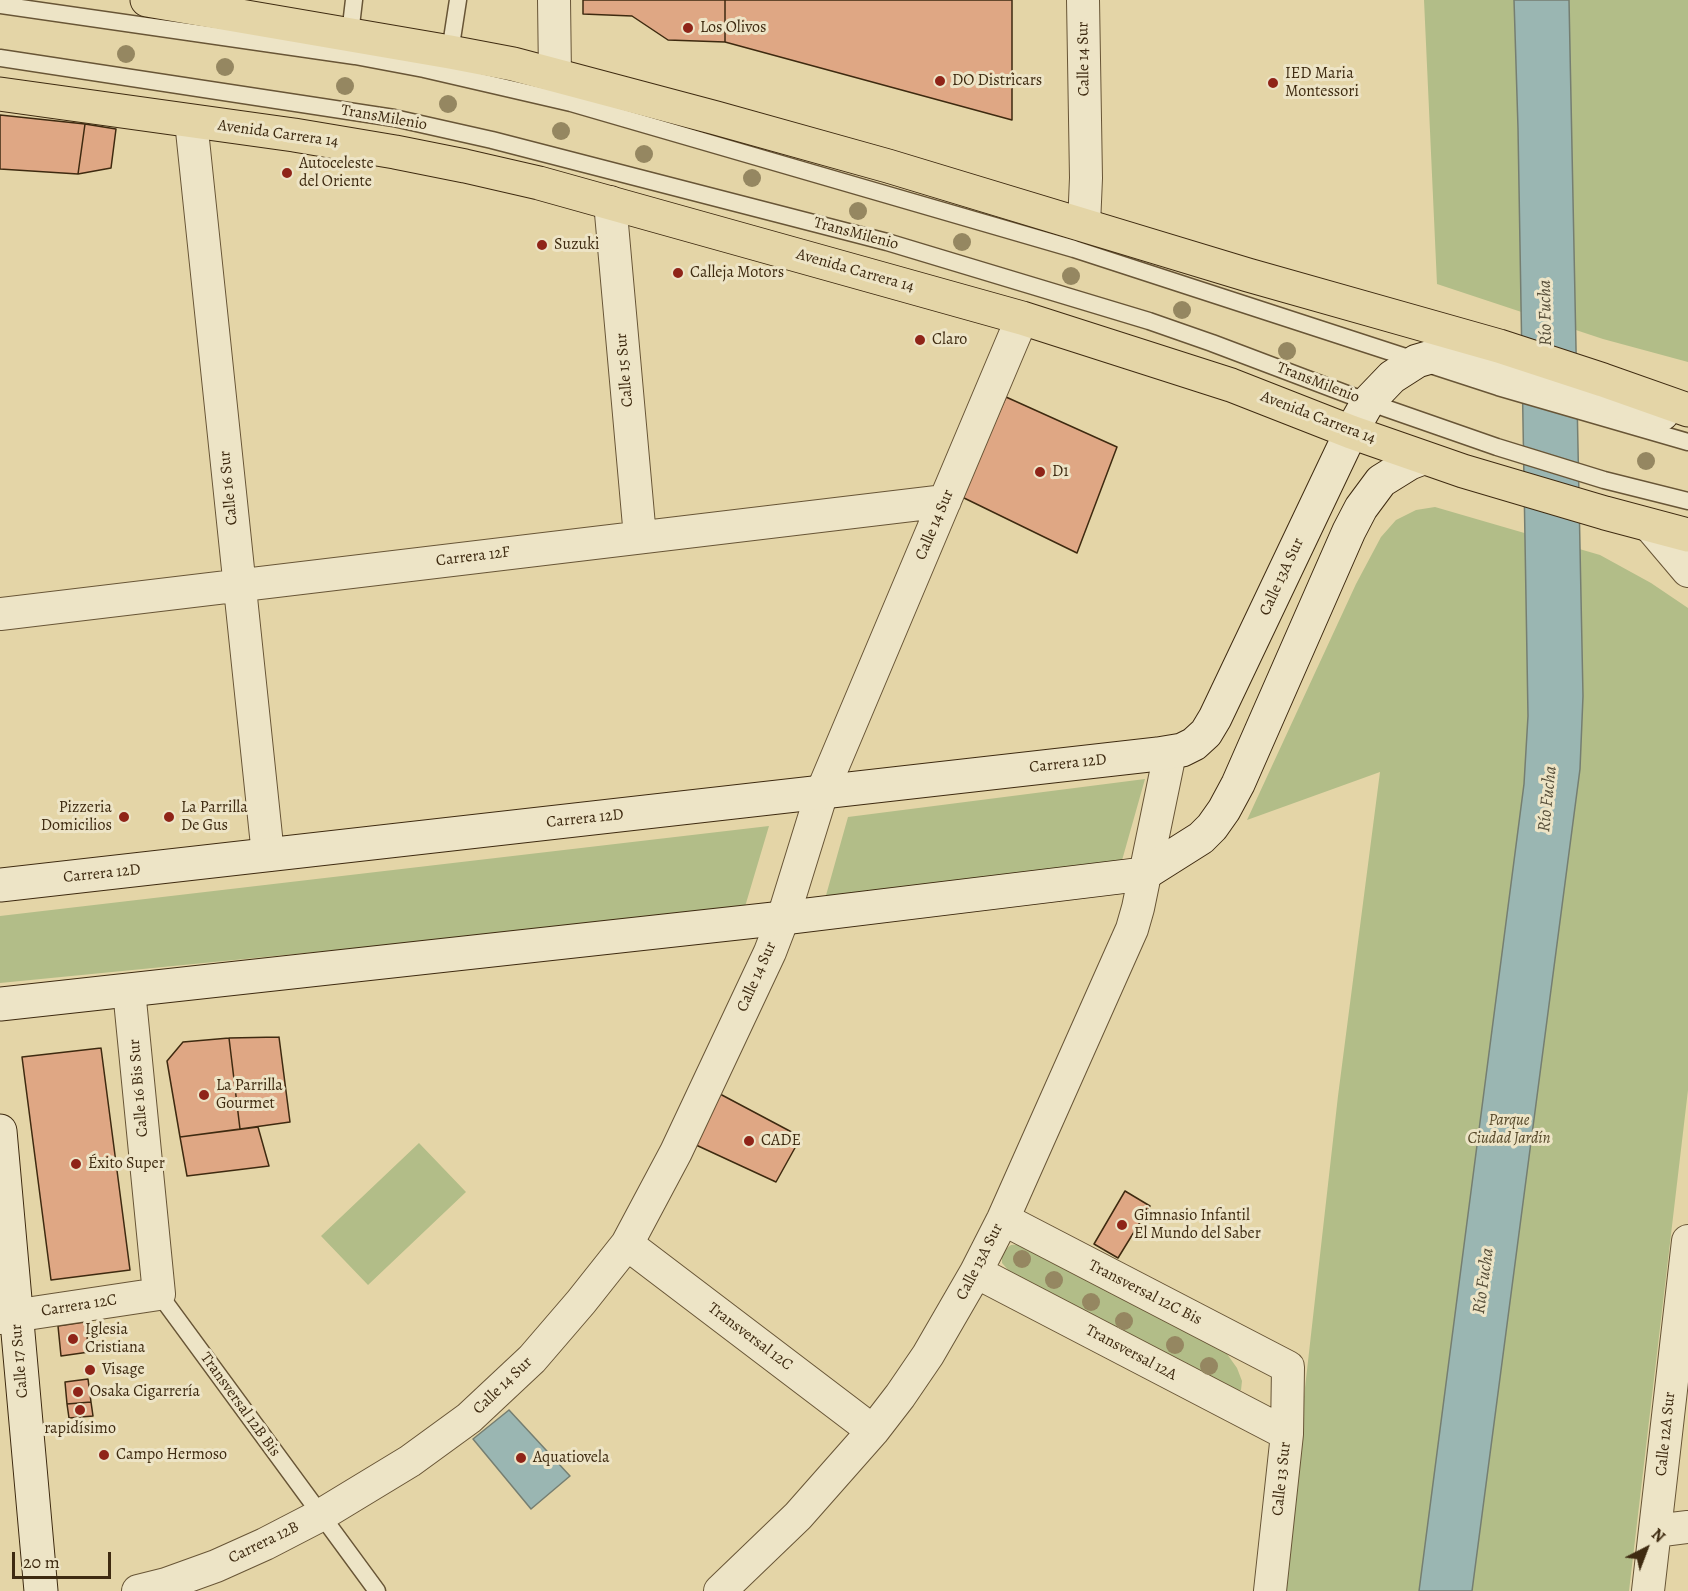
<!DOCTYPE html>
<html>
<head>
<meta charset="utf-8">
<style>
	body { margin:0 }
	#map { position:relative; width:1688px; height:1591px; overflow:hidden; background:#e4d5a7; font-family:Alegreya,serif }
	canvas { display:block }
	.north { position:absolute; left:1616px; top:1519px; width:60px; height:60px; -webkit-text-stroke:4px #ede4c6; paint-order:stroke; rotate:42deg; font-size:16px; font-weight:700; line-height:24px; text-align:center; color:#3e2a10 }
	.north::after { content:''; display:block; margin:auto; width:21px; height:27px; background:#3e2a10; clip-path:polygon(50% 0,100% 100%,50% 72%,0 100%) }
	.scale { position:absolute; left:12px; top:1552px; width:99px; height:27px; box-sizing:border-box; border:3px solid #3e2a10; border-top:0; padding-left:8px; font-size:18px; line-height:21px; white-space:nowrap; color:#3e2a10; -webkit-text-stroke:4px #ede4c6; paint-order:stroke }
</style>
</head>
<body>
<div id="map">
<canvas width="1688" height="1591"></canvas>
<div class="north">N</div>
<div class="scale">20 m</div>
</div>
<script>
const g = document.querySelector('canvas').getContext('2d');
g.lineJoin = 'round';
function paint(path, color) {
  g.fillStyle = color;
  g.fill(path, 'evenodd');
}
function poly(rows) {
  const path = new Path2D();
  for (const r of rows) {
    path.moveTo(r[0], r[1]);
    for (let i = 2; i < r.length; i += 2) path.lineTo(r[i], r[i + 1]);
  }
  return path;
}
function strokePath(path, color, width, dash) {
  g.strokeStyle = color;
  g.lineWidth = width;
  g.lineCap = dash ? 'butt' : 'round';
  g.setLineDash(dash || []);
  g.stroke(path);
}
function write(font, color, halo, rows, align = 'center') {
  g.font = font + ' Alegreya,serif';
  g.lineWidth = 6;
  g.setLineDash([]);
  g.textBaseline = 'middle';
  g.strokeStyle = halo;
  g.fillStyle = color;
  for (const [text, x, y, turn = 0] of rows) {
    g.save();
    g.translate(x, y);
    g.rotate((+turn || 0) * Math.PI / 180);
    g.textAlign = isNaN(turn) ? turn : align;
    if (halo) g.strokeText(text, 0, 0);
    g.fillText(text, 0, 0);
    g.restore();
  }
}
paint(poly([
	[1424,0,1688,0,1688,362,1603,339,1437,284],
	[1435,507,1600,555,1651,583,1688,608,1688,1090,1629,1591,1282,1591,1338,1096,1380,772,1247,820,1356,584,1381,537,1396,520,1416,510],
	[1145,779,1119,871,823,906,848,817],
	[769,826,744,910,0,983,0,916],
	[419,1143,466,1192,368,1285,321,1236],
	[1023,1244,1221,1350,1227,1354,1237,1368,1242,1381,1241,1390,1235,1392,1009,1271,1002,1263,1002,1252,1011,1245]
]), '#b2bd88');
const water = poly([
	[1514,0,1569,0,1583,696,1580,769,1472,1591,1419,1591,1524,784,1528,716,1518,128,1514,0],
	[509,1410,570,1476,531,1509,473,1439,509,1410]
]);
paint(water, '#9ab6b2');
strokePath(water, '#757e71', 1.5);
const building = poly([
	[583,0,725,0,725,42,668,40,632,16,583,14,583,0],
	[725,0,1012,0,1012,120,725,42,725,0],
	[0,115,85,124,78,174,0,169,0,115],
	[85,124,116,129,111,168,78,174,85,124],
	[1006,397,1117,447,1077,553,962,497,1006,397],
	[279,1037,290,1122,240,1129,229,1038,279,1037],
	[229,1038,240,1129,180,1137,167,1061,183,1042,229,1038],
	[101,1048,130,1270,51,1280,22,1057,101,1048],
	[720,1094,801,1137,776,1182,696,1145,720,1094],
	[258,1127,269,1166,187,1176,180,1137,258,1127],
	[1125,1191,1150,1206,1118,1258,1094,1244,1125,1191],
	[85,1322,89,1352,61,1356,58,1326,85,1322],
	[88,1379,91,1402,67,1404,65,1382,88,1379],
	[91,1402,93,1416,69,1418,67,1404,91,1402]
]);
paint(building, '#dfa784');
strokePath(building, '#3e2a10', 1.5);
const lane = poly([
	[0,5,355,56,424,69,571,103,1074,249,1498,387,1688,442],
	[350,34,354,0],
	[450,52,458,0],
	[0,58,394,118,492,140,887,242,1149,321,1212,343,1368,402,1497,447,1604,480,1688,501],
	[159,1294,377,1591]
]);
const street = poly([
	[554,0,555,75],
	[1083,0,1086,178,1084,225],
	[191,121,268,855],
	[610,202,640,537],
	[1649,525,1688,571],
	[0,614,945,501],
	[1003,1219,1288,1367,1287,1434,1270,1591],
	[627,1244,873,1431],
	[976,1272,1287,1434],
	[0,1318,159,1294,129,990],
	[1655,1531,1688,1527],
	[138,1591,166,1584,216,1566,265,1544,321,1515,410,1461,469,1418,532,1359,581,1302,627,1244,676,1152,770,952,783,918,822,792,1022,318],
	[720,1591,798,1516,873,1431,900,1396,928,1355,976,1272,1003,1219,1132,929,1138,908,1170,753],
	[1648,1591,1688,1241]
]);
const secondary = poly([
	[0,885,1158,754,1182,750,1194,744,1206,733,1215,718,1351,432,1368,402,1392,377,1417,361,1441,354,1459,357,1600,398,1662,414],
	[0,1004,783,918,1144,874,1201,838,1212,827,1224,810,1238,784,1349,531,1361,508,1381,481,1410,463,1423,458],
	[0,1131,41,1591]
]);
const primary = poly([
	[147,0,450,52,513,64,716,118,888,166,1248,275,1499,346,1603,380,1688,410],
	[0,94,294,135,395,152,465,166,539,183,1022,318,1231,385,1351,432,1463,471,1605,513,1688,535]
]);
strokePath(lane, '#685536', 19);
strokePath(street, '#685536', 34);
strokePath(secondary, '#3e2a10', 35);
strokePath(primary, '#3e2a10', 35);
strokePath(lane, '#ede4c6', 16);
strokePath(street, '#ede4c6', 32);
strokePath(secondary, '#ede4c6', 33);
strokePath(primary, '#e4d5a7', 33);
g.fillStyle = '#958761';
for (const [x, y] of [
	[126,54],
	[225,67],
	[345,86],
	[448,104],
	[561,131],
	[644,154],
	[752,178],
	[858,211],
	[962,242],
	[1071,276],
	[1182,310],
	[1287,351],
	[1646,461],
	[1022,1259],
	[1054,1280],
	[1091,1302],
	[1124,1321],
	[1175,1345],
	[1209,1366]
]) {
  g.beginPath();
  g.arc(x, y, 9, 0, 2 * Math.PI);
  g.fill();
}
for (const [x, y, r, color] of [
	[688,28,6,"#8f2418"],
	[940,81,6,"#8f2418"],
	[1273,83,6,"#8f2418"],
	[287,173,6,"#8f2418"],
	[542,245,6,"#8f2418"],
	[678,273,6,"#8f2418"],
	[920,340,6,"#8f2418"],
	[1040,472,6,"#8f2418"],
	[124,817,6,"#8f2418"],
	[169,817,6,"#8f2418"],
	[204,1095,6,"#8f2418"],
	[749,1141,6,"#8f2418"],
	[76,1164,6,"#8f2418"],
	[1122,1225,6,"#8f2418"],
	[73,1339,6,"#8f2418"],
	[90,1370,6,"#8f2418"],
	[78,1392,6,"#8f2418"],
	[80,1410,6,"#8f2418"],
	[104,1455,6,"#8f2418"],
	[521,1458,6,"#8f2418"]
]) {
  const dot = new Path2D();
  dot.arc(x, y, r, 0, 2 * Math.PI);
  g.fillStyle = color;
  g.fill(dot);
  strokePath(dot, '#ede4c6', 2);
}
write('16px', '#3e2a10', '#ede4c6', [
	["Los Olivos",700,28],
	["IED Maria",1285,74],
	["Montessori",1285,92],
	["DO Districars",952,81],
	["Autoceleste",299,164],
	["del Oriente",299,182],
	["Suzuki",554,245],
	["Calleja Motors",690,273],
	["Claro",932,340],
	["D1",1052,472],
	["Pizzeria",112,808,"right"],
	["Domicilios",112,826,"right"],
	["La Parrilla",181,808],
	["De Gus",181,826],
	["La Parrilla",216,1086],
	["Gourmet",216,1104],
	["CADE",761,1141],
	["Éxito Super",88,1164],
	["Gimnasio Infantil",1134,1216],
	["El Mundo del Saber",1134,1234],
	["Iglesia",85,1330],
	["Cristiana",85,1348],
	["Visage",102,1370],
	["Osaka Cigarrería",90,1392],
	["rapidísimo",80,1429,"center"],
	["Campo Hermoso",116,1455],
	["Aquatiovela",533,1458]
], 'left');
write('16px', '#3e2a10', '#ede4c6', [
	["Calle 14 Sur",1084,59,-91],
	["TransMilenio",384,118,10],
	["Avenida Carrera 14",278,134,8],
	["TransMilenio",856,234,15],
	["Avenida Carrera 14",855,271,16],
	["Calle 15 Sur",625,370,-95],
	["TransMilenio",1318,383,21],
	["Avenida Carrera 14",1318,418,21],
	["Calle 16 Sur",229,488,-96],
	["Calle 14 Sur",935,525,-67],
	["Carrera 12F",473,557,-7],
	["Calle 13A Sur",1282,577,-65],
	["Carrera 12D",1068,764,-6],
	["Carrera 12D",585,819,-6],
	["Carrera 12D",102,874,-6],
	["Calle 14 Sur",757,977,-66],
	["Calle 16 Bis Sur",139,1088,-95],
	["Calle 13A Sur",980,1262,-63],
	["Transversal 12C Bis",1145,1293,27],
	["Carrera 12C",79,1306,-9],
	["Transversal 12C",750,1337,37],
	["Transversal 12A",1131,1353,28],
	["Calle 17 Sur",20,1361,-95],
	["Calle 14 Sur",503,1386,-44],
	["Transversal 12B Bis",240,1405,54],
	["Calle 12A Sur",1666,1434,-84],
	["Calle 13 Sur",1282,1479,-84],
	["Carrera 12B",264,1543,-26]
]);
write('italic 16px', '#554728', '#ede4c6', [
	["Parque",1509,1121],
	["Ciudad Jardín",1509,1139]
]);
write('italic 18px', '#554d38', '#ede4c6', [
	["Río Fucha",1546,313,-91],
	["Río Fucha",1548,799,-84],
	["Río Fucha",1484,1281,-82]
]);
</script>
</body>
</html>
